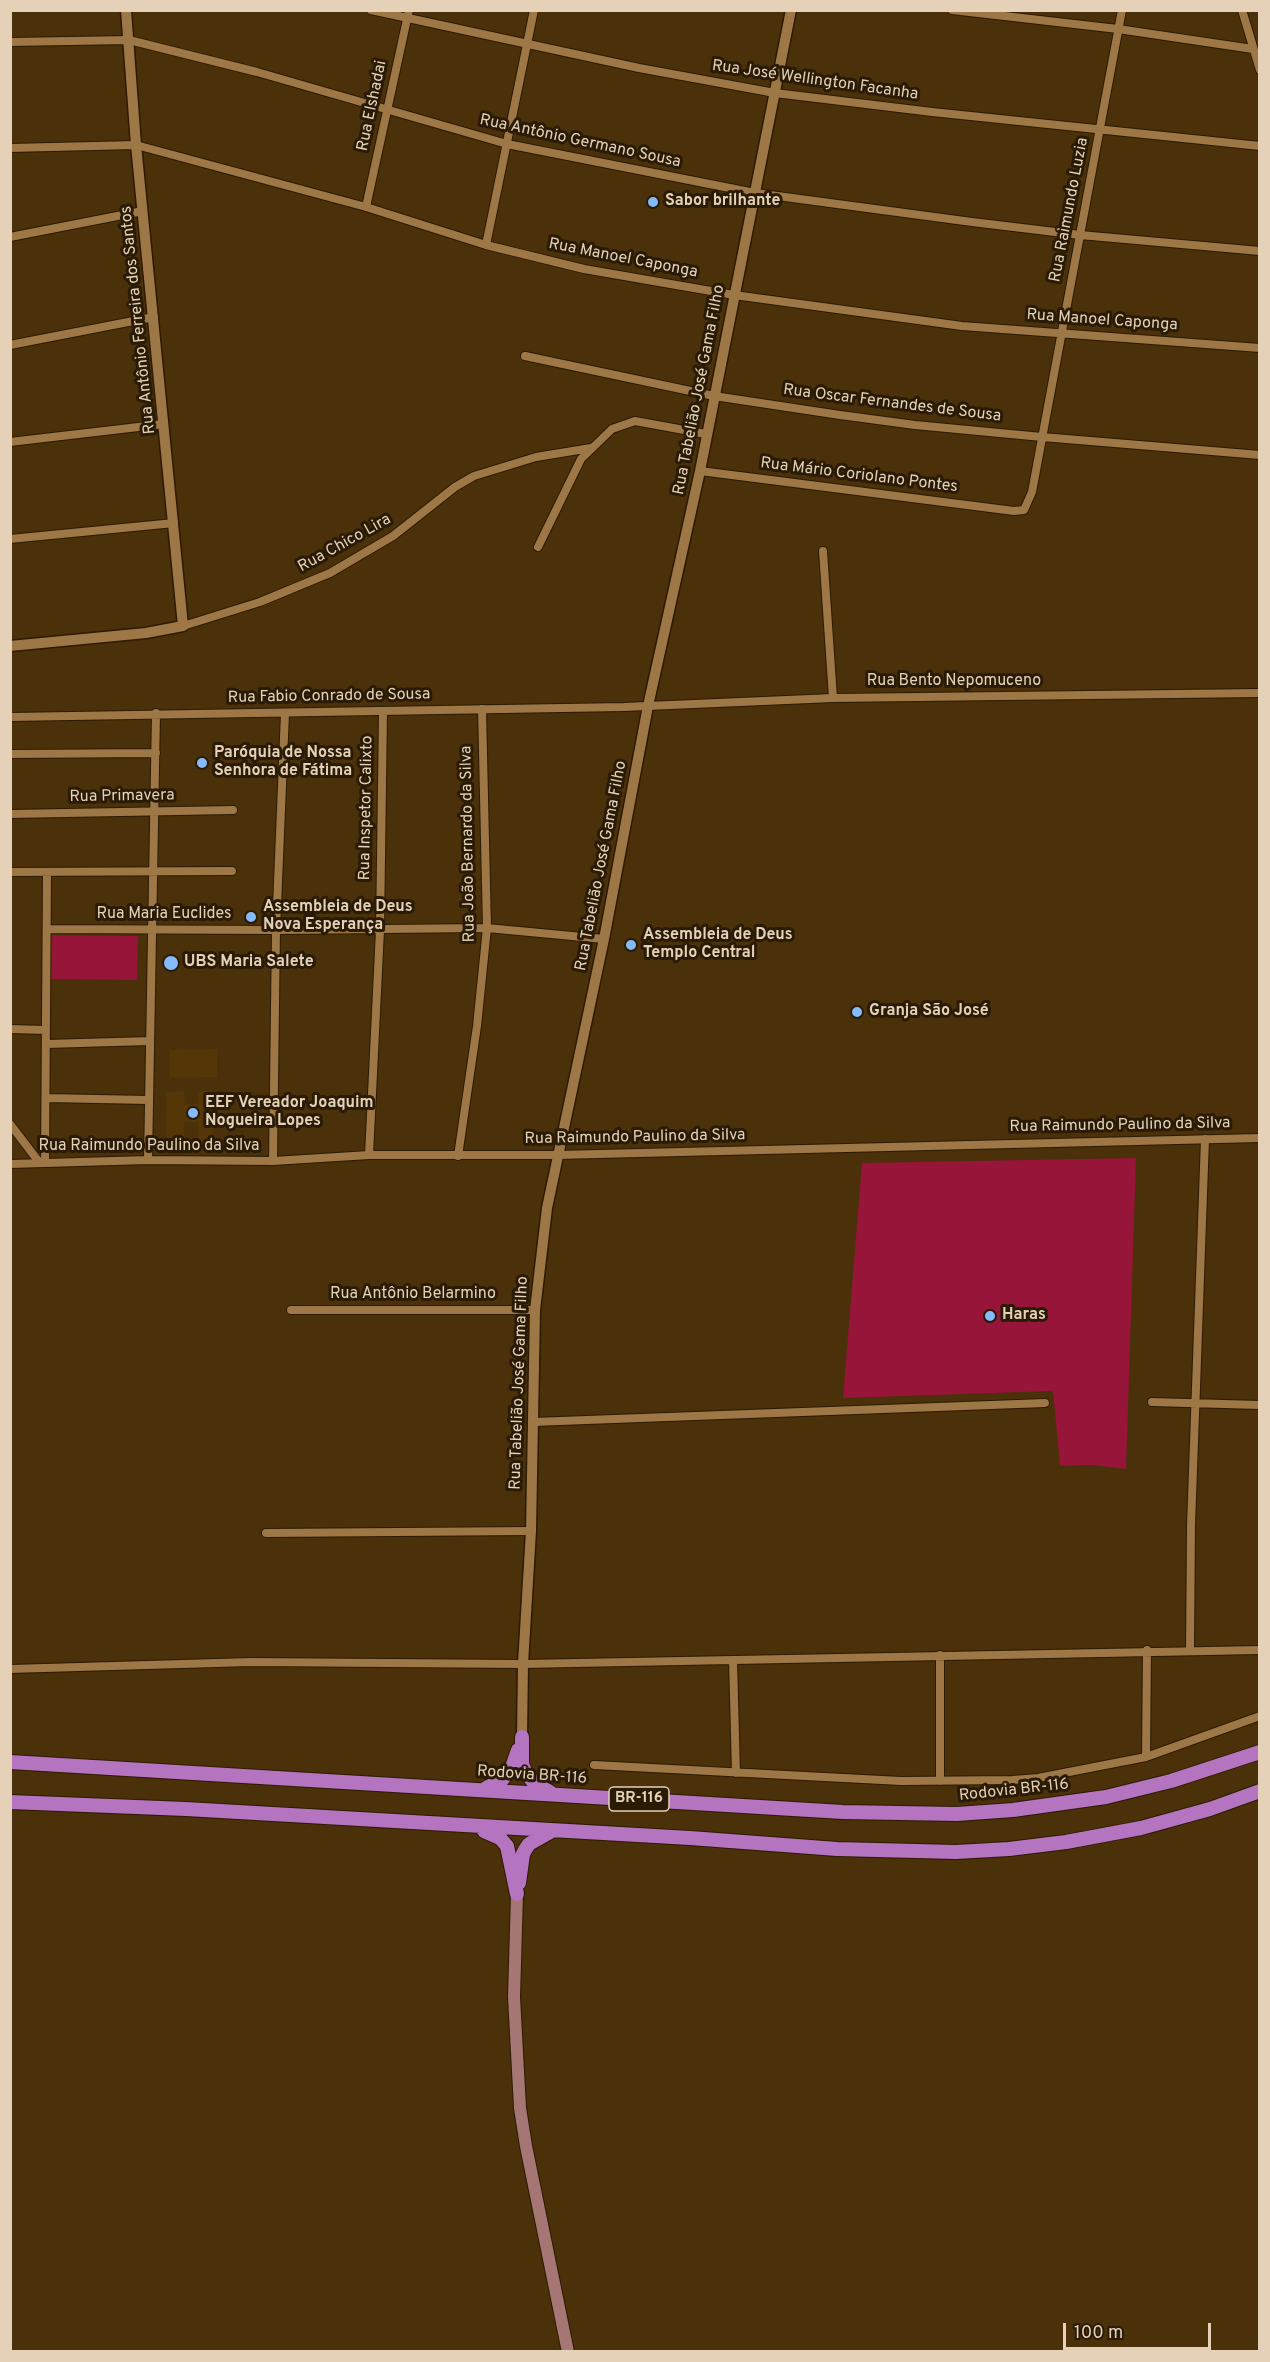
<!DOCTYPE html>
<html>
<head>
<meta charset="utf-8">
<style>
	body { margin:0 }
	#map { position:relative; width:1270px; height:2362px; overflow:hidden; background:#4b3109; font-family:Overpass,sans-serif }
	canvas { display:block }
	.frame { position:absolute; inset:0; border:12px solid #e5d1b8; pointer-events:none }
	.scale { position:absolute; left:1063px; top:2323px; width:148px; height:27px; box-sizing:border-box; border:3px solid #e5d1b8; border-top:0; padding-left:8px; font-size:18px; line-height:21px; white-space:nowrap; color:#e5d1b8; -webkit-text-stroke:4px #2a1b06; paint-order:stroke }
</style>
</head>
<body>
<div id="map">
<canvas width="1270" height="2362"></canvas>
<div class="frame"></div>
<div class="scale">100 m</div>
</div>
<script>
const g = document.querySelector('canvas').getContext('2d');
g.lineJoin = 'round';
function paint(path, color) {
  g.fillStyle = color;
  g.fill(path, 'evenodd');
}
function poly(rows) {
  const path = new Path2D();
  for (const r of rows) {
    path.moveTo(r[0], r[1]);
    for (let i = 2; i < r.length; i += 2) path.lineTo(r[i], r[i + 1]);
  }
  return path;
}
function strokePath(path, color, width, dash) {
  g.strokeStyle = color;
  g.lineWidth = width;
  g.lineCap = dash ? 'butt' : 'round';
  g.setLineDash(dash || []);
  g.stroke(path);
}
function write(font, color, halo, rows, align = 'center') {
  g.font = font + ' Overpass,sans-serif';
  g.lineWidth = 6;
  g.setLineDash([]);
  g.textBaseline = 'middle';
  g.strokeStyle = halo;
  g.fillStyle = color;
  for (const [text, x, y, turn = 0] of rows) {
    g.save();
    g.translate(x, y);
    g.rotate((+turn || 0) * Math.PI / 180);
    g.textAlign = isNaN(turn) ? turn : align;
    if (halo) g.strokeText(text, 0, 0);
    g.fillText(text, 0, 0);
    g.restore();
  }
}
paint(poly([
	[217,1049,217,1077,170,1078,170,1050],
	[184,1091,185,1105,198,1104,198,1091,212,1091,212,1105,220,1105,220,1121,213,1121,213,1150,199,1150,198,1122,184,1122,184,1150,167,1150,166,1092]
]), '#553707');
paint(poly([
	[49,935,138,936,137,980,49,979],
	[1136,1158,1126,1469,1093,1465,1060,1466,1053,1391,843,1398,862,1163]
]), '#961538');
const minor = poly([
	[371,10,639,68,775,93,932,112,1260,146],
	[952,10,1118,29,1253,49],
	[1242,10,1260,70],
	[10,42,129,40,257,72,507,144,755,193,972,222,1080,235,1260,251],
	[10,148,136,145,366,207,486,245,584,269,734,295,962,326,1260,348],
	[366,207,409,10],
	[10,237,143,211],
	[486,245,534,10],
	[10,345,154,317],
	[525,356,714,396,840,415,915,425,1042,437,1260,455],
	[10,442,164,424],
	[700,471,1014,511,1024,510,1032,492,1122,10],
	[10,539,174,523],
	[538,547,581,459,612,429,635,421,706,434],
	[823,551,833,698],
	[183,626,260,602,330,573,393,536,455,487,474,476,536,457,591,448],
	[10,717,624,707,833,698,1260,693],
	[10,754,156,753],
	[10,814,233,810],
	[10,872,232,871],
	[47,929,276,930,487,928,604,939],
	[10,1029,46,1030],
	[46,1044,150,1041],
	[46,1098,149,1100],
	[10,1124,39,1162],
	[369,1155,380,930,383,712],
	[458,1156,477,1026,487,928,482,709],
	[148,1160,156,713],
	[273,1161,276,930,285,713],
	[45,1162,47,873],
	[10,1164,148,1160,273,1161,369,1155,557,1155,1260,1138],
	[291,1310,535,1310],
	[1152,1402,1260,1405],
	[533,1422,1045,1403],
	[266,1533,531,1531],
	[1190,1650,1191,1525,1205,1139],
	[940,1655,940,1781],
	[733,1660,736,1773],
	[10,1669,251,1662,523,1664,1260,1650],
	[1146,1757,1147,1650],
	[594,1765,901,1781,1013,1780,1038,1778,1146,1757,1260,1716]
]);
const tertiary = poly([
	[10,646,146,633,183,626,136,145,126,10],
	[522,1737,523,1664,531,1531,535,1310,547,1208,604,939,648,706,700,471,791,10]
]);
const secondary = poly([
	[517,1894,514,1997,520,2108,526,2146,568,2352]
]);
const trunk = poly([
	[522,1737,522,1764,525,1771,534,1783,550,1792],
	[10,1762,843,1812,957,1814,1013,1810,1106,1797,1171,1781,1260,1752],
	[486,1788,502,1780,512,1767,518,1750],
	[10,1802,186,1809,690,1838,837,1849,956,1852,1009,1849,1066,1842,1141,1828,1210,1809,1260,1791],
	[484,1831,500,1838,507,1846,517,1894],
	[519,1883,523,1854,525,1850,529,1844,552,1831]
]);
strokePath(minor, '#2c1a01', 10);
strokePath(tertiary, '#2c1a01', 13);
strokePath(secondary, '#2c1a01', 14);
strokePath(trunk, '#2c1a01', 16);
strokePath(minor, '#9d7746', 8);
strokePath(tertiary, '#9d7746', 10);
strokePath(secondary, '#a67674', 12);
strokePath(trunk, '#b474c0', 14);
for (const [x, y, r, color] of [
	[653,202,6,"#85bbfb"],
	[202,763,6,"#85bbfb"],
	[251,917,6,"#85bbfb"],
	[631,945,6,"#85bbfb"],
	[171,963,8,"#85bbfb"],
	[857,1012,6,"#85bbfb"],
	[193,1113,6,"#85bbfb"],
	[990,1316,6,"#85bbfb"]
]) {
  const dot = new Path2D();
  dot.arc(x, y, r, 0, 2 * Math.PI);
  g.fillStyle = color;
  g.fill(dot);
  strokePath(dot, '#2a1b06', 2);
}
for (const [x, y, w] of [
	[639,1799,60]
]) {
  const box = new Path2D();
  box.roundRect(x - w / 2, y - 12, w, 24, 4.5);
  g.fillStyle = '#2a1b06';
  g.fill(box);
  strokePath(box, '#e5d1b8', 1.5);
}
write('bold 15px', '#e5d1b8', null, [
	["BR-116",639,1799]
]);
write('16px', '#e5d1b8', '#2a1b06', [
	["Rua José Wellington Facanha",815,81,8],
	["Rua Elshadai",373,106,-78],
	["Rua Antônio Germano Sousa",580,142,12],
	["Rua Raimundo Luzia",1070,210,-79],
	["Rua Manoel Caponga",623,259,11],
	["Rua Antônio Ferreira dos Santos",139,320,-96],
	["Rua Manoel Caponga",1102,321,4],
	["Rua Tabelião José Gama Filho",700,390,-79],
	["Rua Oscar Fernandes de Sousa",892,404,7],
	["Rua Mário Coriolano Pontes",859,476,7],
	["Rua Chico Lira",345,544,-29],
	["Rua Bento Nepomuceno",954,682],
	["Rua Fabio Conrado de Sousa",329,697,-1],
	["Rua Primavera",122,797,-1],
	["Rua Inspetor Calixto",367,808,-89],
	["Rua João Bernardo da Silva",469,844,-91],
	["Rua Tabelião José Gama Filho",602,866,-79],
	["Rua Maria Euclides",164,915],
	["Rua Raimundo Paulino da Silva",1120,1126,-1],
	["Rua Raimundo Paulino da Silva",635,1138,-1],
	["Rua Raimundo Paulino da Silva",149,1147],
	["Rua Antônio Belarmino",413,1295],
	["Rua Tabelião José Gama Filho",520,1383,-88],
	["Rodovia BR-116",532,1776,4],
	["Rodovia BR-116",1014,1791,-6]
]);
write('bold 16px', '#e5d1b8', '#2a1b06', [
	["Sabor brilhante",665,202],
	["Paróquia de Nossa",214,754],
	["Senhora de Fátima",214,772],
	["Assembleia de Deus",263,908],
	["Nova Esperança",263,926],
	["Assembleia de Deus",643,936],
	["Templo Central",643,954],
	["UBS Maria Salete",184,963],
	["Granja São José",869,1012],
	["EEF Vereador Joaquim",205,1104],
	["Nogueira Lopes",205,1122],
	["Haras",1002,1316]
], 'left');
</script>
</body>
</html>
